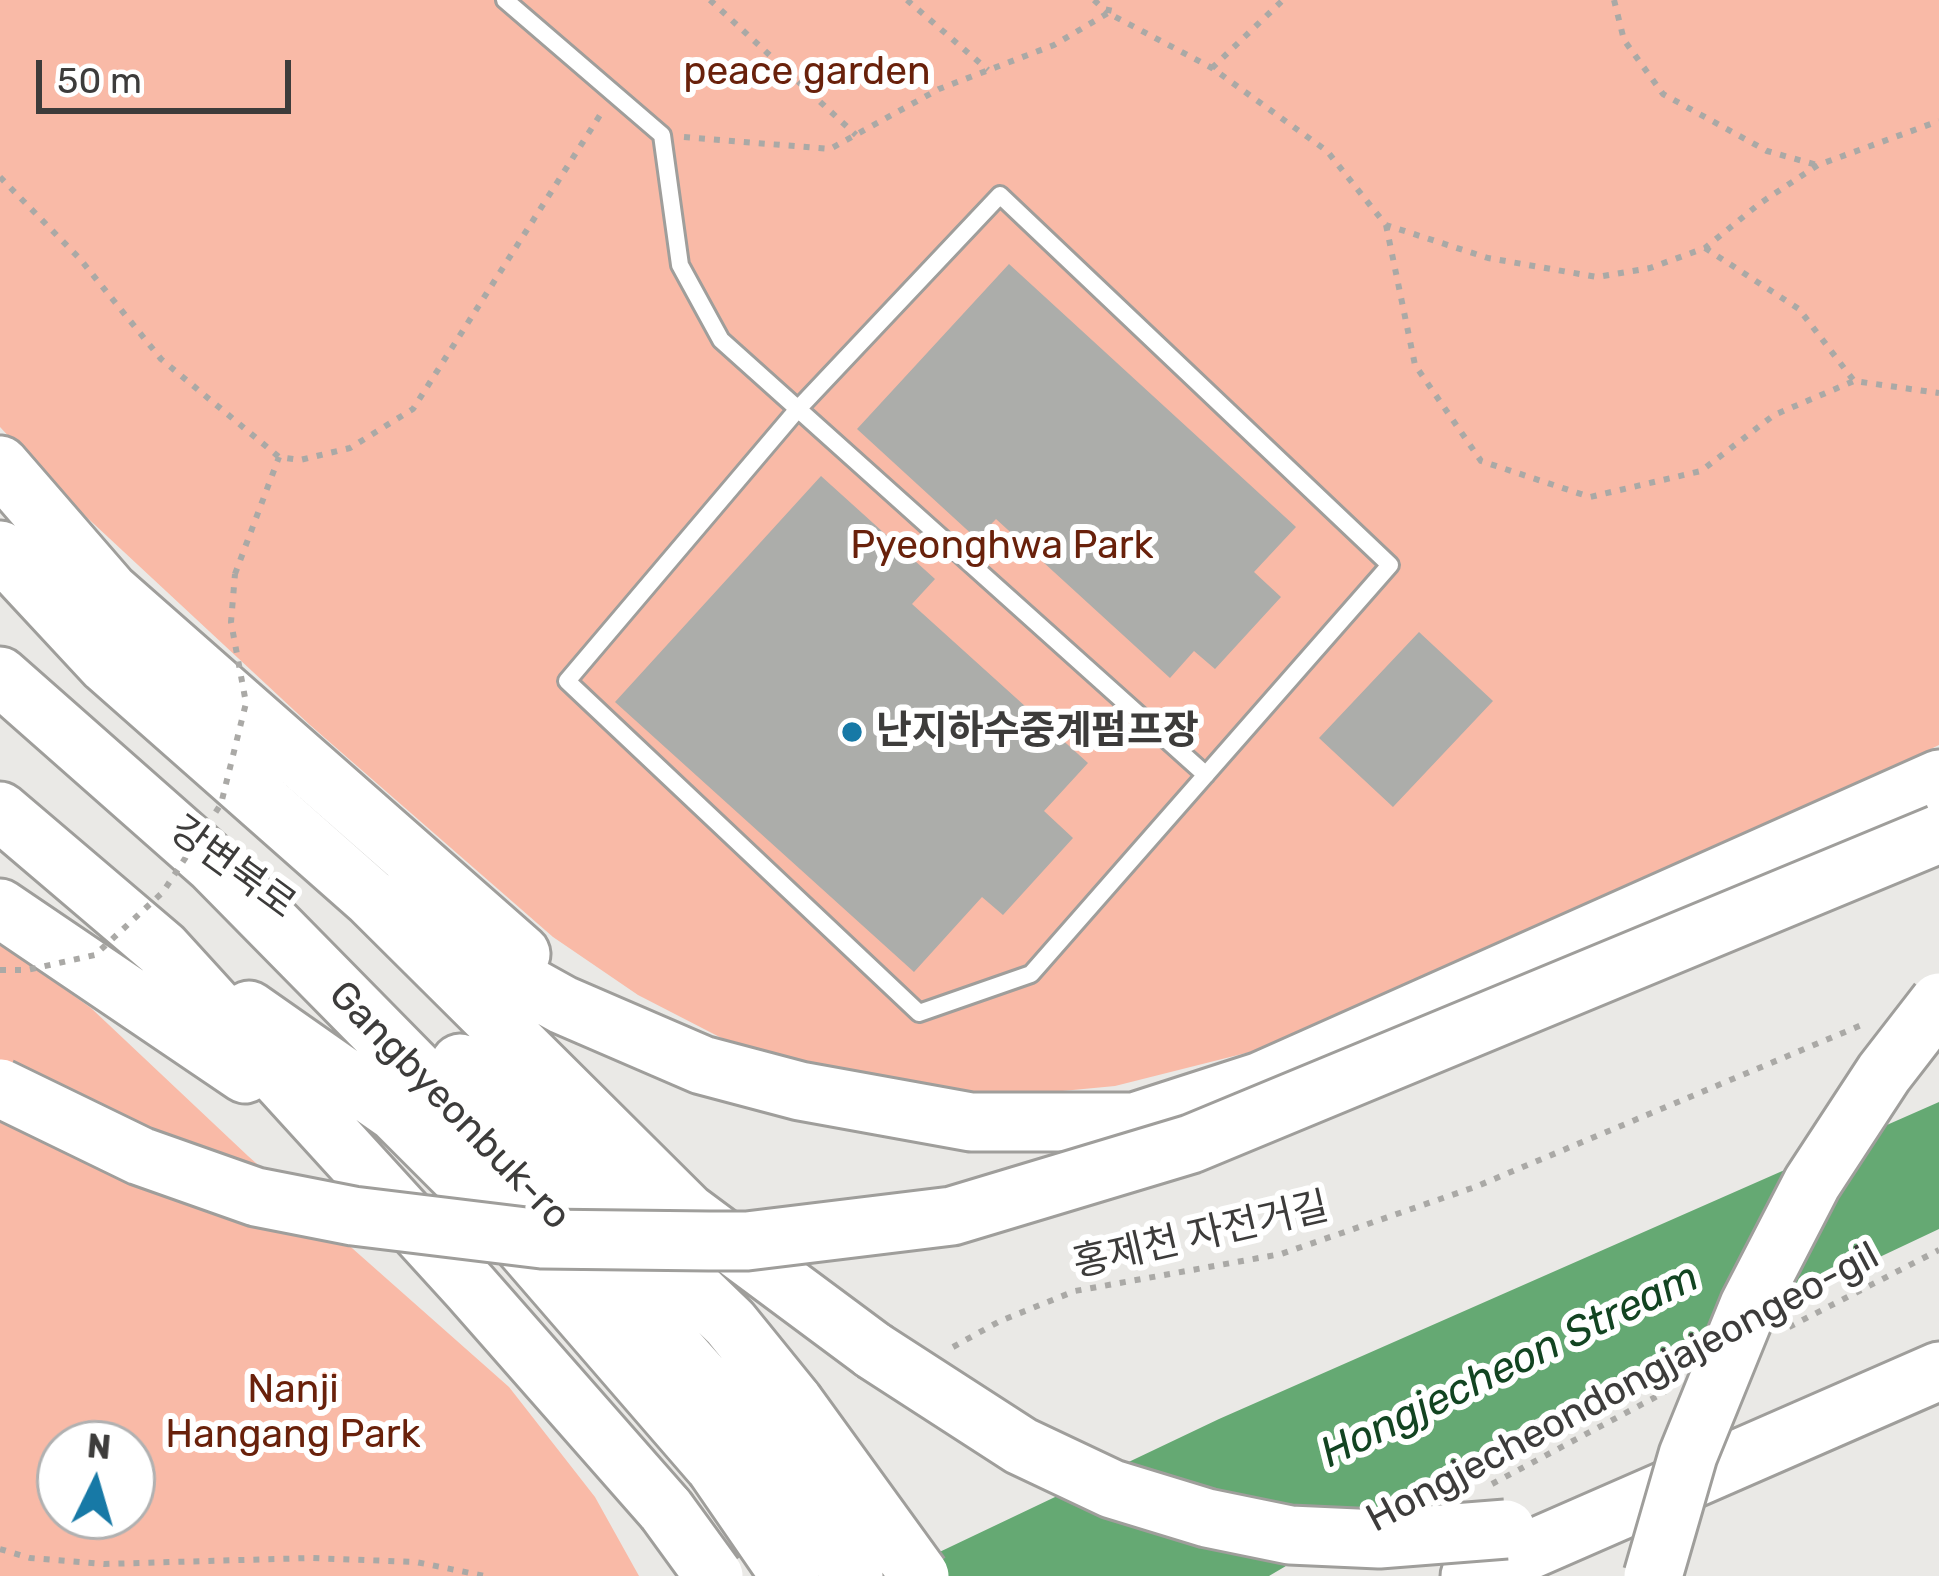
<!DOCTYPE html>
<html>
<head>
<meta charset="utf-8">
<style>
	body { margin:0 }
	#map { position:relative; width:1939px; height:1576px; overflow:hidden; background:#eae9e6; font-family:Rubik,sans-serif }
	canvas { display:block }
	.north { position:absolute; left:36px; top:1420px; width:120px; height:120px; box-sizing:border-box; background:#fff; border:3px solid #b1b1b1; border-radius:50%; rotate:5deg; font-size:33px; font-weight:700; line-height:48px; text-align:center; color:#3d3c3b }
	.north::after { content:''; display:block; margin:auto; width:42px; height:54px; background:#1779a6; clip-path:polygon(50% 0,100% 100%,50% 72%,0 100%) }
	.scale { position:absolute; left:36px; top:60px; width:255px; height:54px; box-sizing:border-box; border:6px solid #3d3c3b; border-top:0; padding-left:15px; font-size:36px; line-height:42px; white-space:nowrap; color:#3d3c3b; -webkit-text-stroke:9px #fff; paint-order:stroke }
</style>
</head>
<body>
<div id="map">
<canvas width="1939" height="1576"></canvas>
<div class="north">N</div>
<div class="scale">50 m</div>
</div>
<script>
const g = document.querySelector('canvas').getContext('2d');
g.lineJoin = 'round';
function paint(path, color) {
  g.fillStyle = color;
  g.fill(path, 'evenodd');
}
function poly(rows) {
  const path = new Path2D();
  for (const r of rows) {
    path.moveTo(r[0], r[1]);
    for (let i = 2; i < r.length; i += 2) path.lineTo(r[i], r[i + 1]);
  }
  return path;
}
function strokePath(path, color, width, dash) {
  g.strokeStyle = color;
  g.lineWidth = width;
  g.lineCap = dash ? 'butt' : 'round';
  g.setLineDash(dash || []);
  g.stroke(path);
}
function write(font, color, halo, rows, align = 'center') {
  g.font = font + ' Rubik,"Noto Sans KR",sans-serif';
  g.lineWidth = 12;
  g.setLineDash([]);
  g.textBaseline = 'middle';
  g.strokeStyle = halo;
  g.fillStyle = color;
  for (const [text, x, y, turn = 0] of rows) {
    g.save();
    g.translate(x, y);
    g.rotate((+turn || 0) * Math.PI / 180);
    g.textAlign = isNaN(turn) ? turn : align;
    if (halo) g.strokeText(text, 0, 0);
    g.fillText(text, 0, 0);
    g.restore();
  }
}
paint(poly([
	[0,0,1939,0,1939,745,1643,890,1250,1052,1115,1086,999,1097,872,1084,737,1046,638,995,553,937,310,725,66,498,0,427],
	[0,943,91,1008,248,1156,509,1387,595,1497,639,1576,0,1576],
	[60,1444,132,1444,132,1516,60,1516]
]), '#f9baa7');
paint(poly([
	[1939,1102,1939,1229,1530,1422,1269,1576,889,1576,1219,1419]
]), '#65a973');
paint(poly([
	[1009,264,1296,527,1254,572,1281,597,1215,669,1194,651,1170,678,996,519,977,539,857,429],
	[821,476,935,579,912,604,1088,763,1044,811,1073,838,1003,915,982,897,914,972,615,702],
	[1419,632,1493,701,1393,807,1319,738]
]), '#acadaa');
const lane = poly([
	[505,0,662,135,680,265,721,340,1206,775],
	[1000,195,1390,565,1031,974,919,1013,567,681,797,410,1000,195]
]);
const highway = poly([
	[0,465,110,592,521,954],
	[0,550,107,665,372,899,687,1212,874,1351],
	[0,676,214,865,532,1188,751,1434],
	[0,811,162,949,470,1287,666,1510],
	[372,899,563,1005,702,1065,800,1091,971,1122,1134,1122,1261,1081,1939,779],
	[0,908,245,1074],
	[249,1010,396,1113,490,1207,715,1467],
	[460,1063,730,1323,794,1402],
	[1470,1576,1939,1371]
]);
strokePath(lane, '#9f9e9b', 22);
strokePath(highway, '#9f9e9b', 63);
strokePath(poly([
	[710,0,856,135],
	[907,0,988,70],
	[1094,0,1108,13],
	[1614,0,1624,40,1663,94,1767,151,1817,165],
	[1108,13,1111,0],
	[1212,68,1283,0],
	[684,137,830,149,939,89,1054,45,1108,13,1212,68,1327,151,1386,225,1488,258,1597,277,1650,268,1705,248,1759,204,1818,165,1939,121],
	[0,177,80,259,161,359,279,457,300,460,350,448,413,409,602,112],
	[1386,225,1415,365,1481,461,1590,497,1701,471,1774,415,1854,381],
	[1705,248,1799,309,1854,381,1939,393],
	[235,574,279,457],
	[1789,1327,1939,1250],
	[953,1347,1000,1321,1075,1291,1281,1254,1475,1187,1864,1024],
	[1492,1484,1665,1392],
	[0,1549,30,1558,104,1564,311,1558,416,1562,485,1576]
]), '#aaa9a6', 6, [6, 9]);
strokePath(lane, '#fff', 16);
strokePath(highway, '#fff', 57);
const highwayBridge = poly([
	[0,1088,140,1156,256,1197,353,1216,542,1239,709,1241,747,1241,952,1216,1191,1144,1939,834],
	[874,1351,1021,1446,1112,1489,1207,1518,1290,1535,1379,1539,1506,1529],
	[794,1402,920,1576],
	[751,1434,854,1576],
	[715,1467,790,1576],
	[666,1510,714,1576],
	[1653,1576,1688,1455,1749,1305,1812,1183,1884,1073,1939,1002]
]);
strokePath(highwayBridge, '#9f9e9b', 63, []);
strokePath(poly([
	[0,970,27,970,95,955,163,892,221,804,246,703,231,622,235,574]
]), '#aaa9a6', 6, [6, 9]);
strokePath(highwayBridge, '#fff', 57);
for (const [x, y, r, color] of [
	[852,732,12,"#1779a6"]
]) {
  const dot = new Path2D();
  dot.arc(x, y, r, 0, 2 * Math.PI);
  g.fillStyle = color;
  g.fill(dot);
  strokePath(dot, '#fff', 4.5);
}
write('39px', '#69210b', '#fff', [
	["peace garden",807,73],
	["Pyeonghwa Park",1002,547],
	["Nanji",293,1391],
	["Hangang Park",293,1436]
]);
write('bold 39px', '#3d3c3b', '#fff', [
	["난지하수중계펌프장",876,732]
], 'left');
write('39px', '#3d3c3b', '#fff', [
	["강변북로",232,868,36],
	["Gangbyeonbuk-ro",449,1106,46],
	["홍제천 자전거길",1201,1236,-13],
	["Hongjecheondongjajeongeo-gil",1623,1388,-28]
]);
write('italic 42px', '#124421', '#fff', [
	["Hongjecheon Stream",1510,1366,-26]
]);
</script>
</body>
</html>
